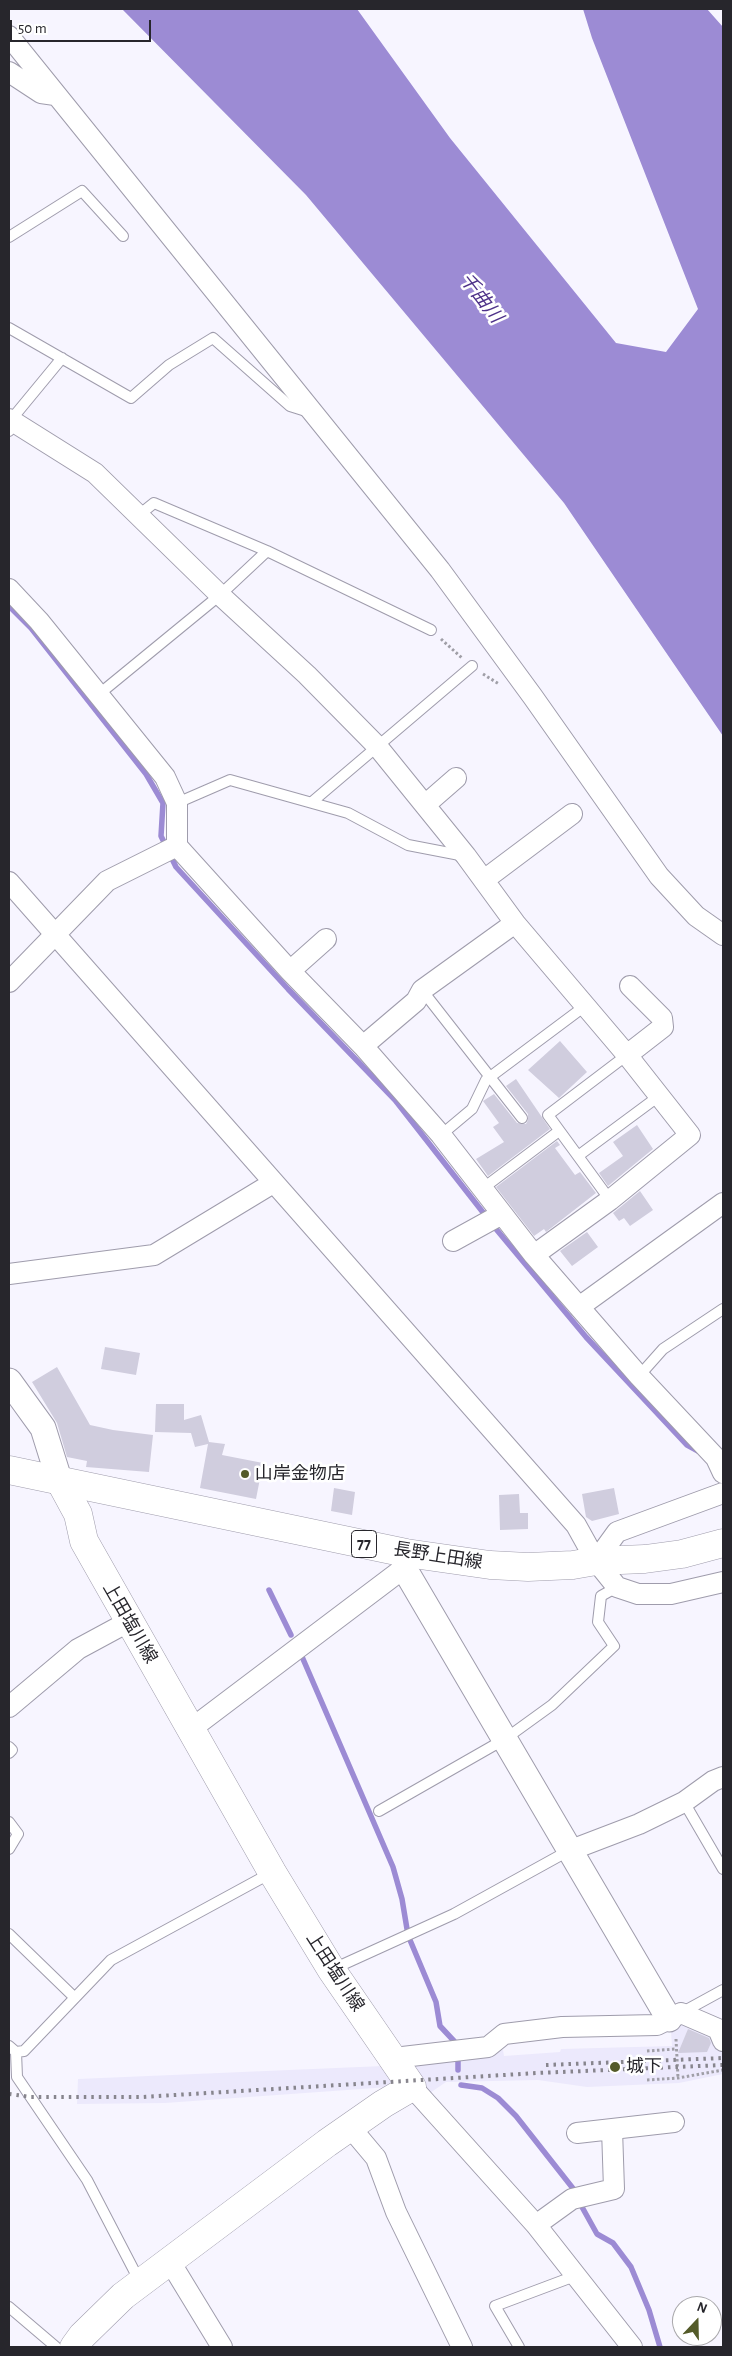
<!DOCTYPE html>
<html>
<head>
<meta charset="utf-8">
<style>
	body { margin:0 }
	#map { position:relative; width:732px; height:2356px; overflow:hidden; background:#f7f5ff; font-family:"Alegreya Sans",sans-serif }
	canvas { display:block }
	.frame { position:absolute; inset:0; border:10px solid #27262c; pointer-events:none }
	.north { position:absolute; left:672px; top:2296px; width:50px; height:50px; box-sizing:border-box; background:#fff; border:1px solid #a9a8ab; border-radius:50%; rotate:21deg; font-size:14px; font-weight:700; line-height:20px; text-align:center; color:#27262c }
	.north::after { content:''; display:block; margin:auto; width:18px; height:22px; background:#545b29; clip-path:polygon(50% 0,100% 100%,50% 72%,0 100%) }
	.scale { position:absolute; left:10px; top:20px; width:141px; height:22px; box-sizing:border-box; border:2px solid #27262c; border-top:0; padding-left:6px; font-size:15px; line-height:18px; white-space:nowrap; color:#27262c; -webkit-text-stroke:4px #fff; paint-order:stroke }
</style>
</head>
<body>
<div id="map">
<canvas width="732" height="2356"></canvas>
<div class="frame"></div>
<div class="north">N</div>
<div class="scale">50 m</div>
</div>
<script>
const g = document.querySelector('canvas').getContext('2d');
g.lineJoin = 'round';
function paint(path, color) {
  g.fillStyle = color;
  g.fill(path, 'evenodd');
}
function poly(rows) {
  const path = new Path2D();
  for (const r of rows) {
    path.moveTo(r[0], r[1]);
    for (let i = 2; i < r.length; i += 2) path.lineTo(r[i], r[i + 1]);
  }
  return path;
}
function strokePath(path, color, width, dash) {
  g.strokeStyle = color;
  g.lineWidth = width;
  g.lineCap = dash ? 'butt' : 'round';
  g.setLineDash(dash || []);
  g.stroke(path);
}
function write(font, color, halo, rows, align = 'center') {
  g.font = font + ' "Alegreya Sans","Noto Sans JP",sans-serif';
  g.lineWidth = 5;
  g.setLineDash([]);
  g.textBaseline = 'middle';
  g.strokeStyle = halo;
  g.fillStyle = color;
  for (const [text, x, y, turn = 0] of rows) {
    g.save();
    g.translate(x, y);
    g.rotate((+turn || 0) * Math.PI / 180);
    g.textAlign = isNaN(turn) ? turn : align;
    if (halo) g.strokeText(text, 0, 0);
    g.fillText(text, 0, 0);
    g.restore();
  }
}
paint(poly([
	[683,2018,716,2032,723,2046,723,2074,679,2083,587,2087,538,2080,446,2082,427,2095,417,2085,165,2103,77,2104,78,2079,430,2064,503,2050,504,2056,560,2052,561,2049,672,2046,671,2032]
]), '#ece9fc');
paint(poly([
	[122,9,357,9,450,138,616,343,666,352,698,309,592,38,583,9,707,9,723,27,723,736,564,503,306,195]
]), '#9c8bd4');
strokePath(poly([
	[9,606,31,628,146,774,163,803,161,836,176,867,288,989,395,1100,496,1229,586,1337,687,1445,698,1451],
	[269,1590,291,1635],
	[300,1652,393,1867,402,1899,407,1929],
	[410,1940,436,2002,440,2026,454,2041],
	[458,2070,458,2060],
	[461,2085,482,2088,498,2098,516,2116,575,2191],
	[582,2207,597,2234,613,2243,631,2267,649,2310,660,2347]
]), '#9c8bd4', 5.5);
paint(poly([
	[560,1041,587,1072,559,1098,528,1070],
	[516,1079,550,1129,488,1176,476,1159,504,1142,493,1127,499,1123,483,1101,494,1094,517,1123,526,1124,528,1120,528,1114,506,1086],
	[637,1125,653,1149,608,1186,599,1173,623,1156,613,1142],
	[557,1141,560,1145,555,1148,575,1175,580,1172,596,1193,546,1232,544,1229,534,1236,496,1187],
	[640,1191,653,1210,630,1226,624,1218,619,1221,613,1213],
	[587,1232,598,1247,572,1266,560,1251],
	[105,1347,140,1353,136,1375,101,1369],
	[57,1367,90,1425,113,1430,153,1435,149,1472,86,1467,87,1461,67,1457,57,1423,32,1382],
	[156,1404,184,1404,184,1420,201,1415,209,1442,225,1444,222,1455,263,1463,256,1499,200,1488,208,1444,195,1447,191,1433,155,1432],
	[334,1488,355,1492,352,1515,331,1511],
	[614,1488,619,1514,592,1521,586,1517,582,1494],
	[519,1494,520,1513,528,1513,528,1529,500,1530,499,1495],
	[688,2029,709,2038,711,2043,707,2052,678,2053]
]), '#d0cdde');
const service = poly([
	[9,237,82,191,123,236],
	[9,328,131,398,169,365,213,338,290,406,309,412],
	[9,431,14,424,15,415,62,358],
	[139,515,154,503,267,551,431,630],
	[98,695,220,595,267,551],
	[312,802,472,666],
	[177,803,230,780,348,813,408,845,465,856],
	[422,990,522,1118],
	[441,1135,472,1109,486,1080,585,1006],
	[578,1156,659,1096],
	[482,1189,559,1131],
	[610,1200,548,1115,627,1055],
	[639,1376,663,1349,723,1309],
	[9,1747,12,1750,9,1753],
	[684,1802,723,1869],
	[379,1811,505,1739,552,1705,614,1646,598,1622,601,1596,617,1587],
	[9,1822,18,1834,9,1849],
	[9,1934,74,1997],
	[333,1969,454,1914,570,1850],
	[681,2013,723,1990],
	[9,2046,16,2052,24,2051,111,1960,271,1873],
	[16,2052,17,2077,87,2180,140,2282],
	[9,2307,56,2347],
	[519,2347,495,2306,575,2276]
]);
const minor = poly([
	[9,36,440,570,533,697,659,876,696,916,723,935],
	[9,72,41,93,55,95],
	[9,419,95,473,220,595,307,675,377,746,466,856,515,923,627,1055,690,1135,610,1200,534,1255],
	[9,589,39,621,165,777,177,803,177,846,290,971,363,1046,441,1135,534,1255,639,1376,716,1458,723,1473],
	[425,805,456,778],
	[484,880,572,814],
	[9,882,576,1525,596,1561,617,1587,638,1594,671,1594,723,1582],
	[290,971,326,939],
	[9,982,107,881,177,846],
	[363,1046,416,1001,422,990,515,923],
	[627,1055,663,1027,662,1018,630,986],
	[453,1241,502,1214],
	[9,1274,154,1255,273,1183],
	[579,1307,723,1203],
	[596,1561,617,1532,723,1493],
	[9,1707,78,1649,128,1622],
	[191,1729,404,1568,406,1555],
	[571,1850,639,1824,684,1802,713,1781,723,1777],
	[394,2058,488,2047,504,2034,562,2027,657,2025,681,2013,718,2029,723,2041],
	[412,2087,536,2225,632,2347],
	[350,2127,376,2158,396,2212,462,2347],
	[577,2133,674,2122],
	[536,2225,572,2199,614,2189,612,2129],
	[169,2260,222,2347]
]);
const tertiary = poly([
	[9,1381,43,1428,59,1479],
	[404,1568,669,2019]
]);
const secondary = poly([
	[59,1479,78,1514,84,1541,272,1872,331,1969,412,2087,383,2104,327,2143,123,2296,82,2336,74,2347]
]);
const primary = poly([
	[9,1470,406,1553,490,1565,528,1567,573,1565,596,1561,645,1559,682,1554,723,1543]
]);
strokePath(service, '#9f9cac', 12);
strokePath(minor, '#9f9cac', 22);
strokePath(tertiary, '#9f9cac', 27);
strokePath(secondary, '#9f9cac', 29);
strokePath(primary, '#9f9cac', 29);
strokePath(poly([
	[441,639,462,658],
	[483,674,499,684],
	[676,2039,678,2078],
	[647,2051,676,2049],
	[647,2080,678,2078,723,2070]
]), '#a09fa7', 3, [2.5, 2.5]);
strokePath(service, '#fff', 10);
strokePath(minor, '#fff', 20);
strokePath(tertiary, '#fff', 25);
strokePath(secondary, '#fff', 28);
strokePath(primary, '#fff', 28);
strokePath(poly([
	[546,2065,723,2058],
	[9,2094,31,2097,142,2097,537,2073,723,2065]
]), '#87858d', 4, [2.5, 5]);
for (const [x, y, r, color] of [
	[245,1474,5,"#545b29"],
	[615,2067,6,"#545b29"]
]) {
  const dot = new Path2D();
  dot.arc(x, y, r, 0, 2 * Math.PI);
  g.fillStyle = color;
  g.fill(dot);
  strokePath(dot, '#fff', 2);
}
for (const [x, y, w] of [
	[364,1544,25]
]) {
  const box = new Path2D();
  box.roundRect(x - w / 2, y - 13.5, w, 27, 4);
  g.fillStyle = '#fff';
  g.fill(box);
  strokePath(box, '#27262c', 1);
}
write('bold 16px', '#27262c', null, [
	["77",364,1544]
]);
write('18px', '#27262c', '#fff', [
	["山岸金物店",255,1474],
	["城下",626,2067]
], 'left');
write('18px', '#27262c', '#fff', [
	["長野上田線",438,1556,9],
	["上田塩川線",130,1623,60],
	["上田塩川線",335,1972,57]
]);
write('italic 19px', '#4e3289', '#fff', [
	["千曲川",481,298,52]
]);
</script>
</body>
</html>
